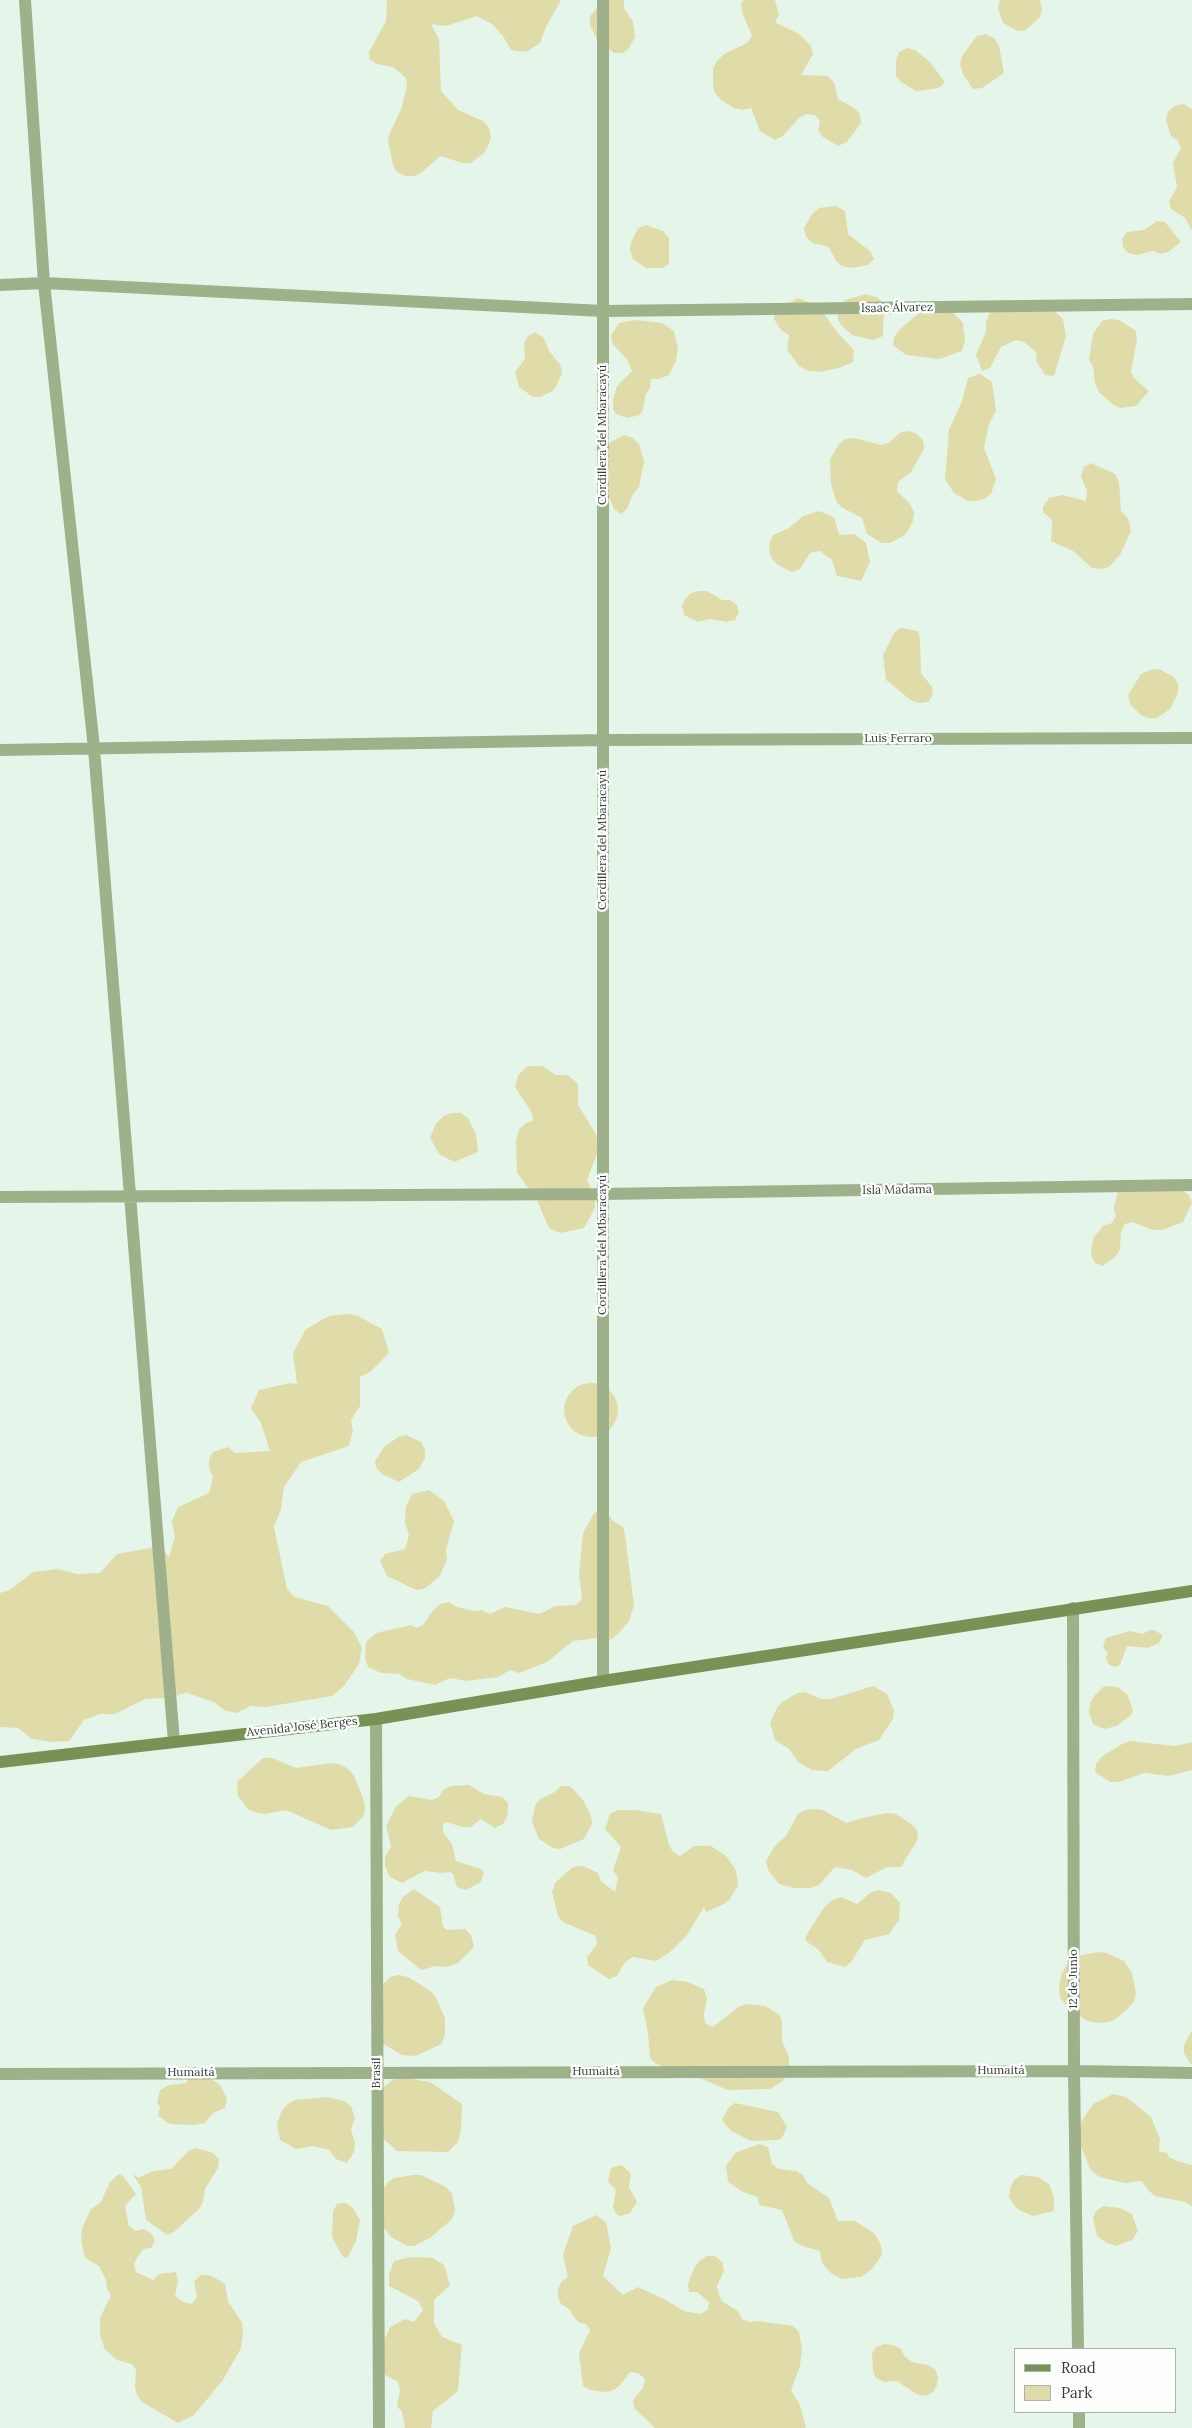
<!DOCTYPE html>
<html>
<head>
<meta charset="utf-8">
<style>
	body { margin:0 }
	#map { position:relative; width:1192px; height:2428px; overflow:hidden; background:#e6f5e9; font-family:Lora,serif }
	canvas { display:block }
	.legend { position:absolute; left:1014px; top:2348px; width:162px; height:65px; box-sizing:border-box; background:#fcfffc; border:1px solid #adb1ae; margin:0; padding:6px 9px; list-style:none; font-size:15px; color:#373d38 }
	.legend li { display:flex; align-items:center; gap:10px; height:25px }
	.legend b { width:25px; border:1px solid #adb1ae }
</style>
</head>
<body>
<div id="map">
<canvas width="1192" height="2428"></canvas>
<ul class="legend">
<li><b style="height:6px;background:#789256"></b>Road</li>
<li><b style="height:14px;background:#e0dcaa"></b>Park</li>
</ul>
</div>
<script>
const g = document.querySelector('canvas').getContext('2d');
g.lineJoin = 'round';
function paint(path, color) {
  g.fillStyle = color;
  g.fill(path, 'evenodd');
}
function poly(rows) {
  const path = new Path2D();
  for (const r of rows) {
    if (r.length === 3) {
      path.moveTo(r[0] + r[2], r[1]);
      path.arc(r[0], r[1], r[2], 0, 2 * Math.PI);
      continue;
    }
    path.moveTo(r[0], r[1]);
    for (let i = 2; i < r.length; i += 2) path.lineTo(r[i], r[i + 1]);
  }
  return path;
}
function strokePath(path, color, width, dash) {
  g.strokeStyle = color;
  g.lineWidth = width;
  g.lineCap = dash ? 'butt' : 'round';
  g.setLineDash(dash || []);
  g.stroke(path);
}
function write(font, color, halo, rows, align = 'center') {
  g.font = font + ' Lora,serif';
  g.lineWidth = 5;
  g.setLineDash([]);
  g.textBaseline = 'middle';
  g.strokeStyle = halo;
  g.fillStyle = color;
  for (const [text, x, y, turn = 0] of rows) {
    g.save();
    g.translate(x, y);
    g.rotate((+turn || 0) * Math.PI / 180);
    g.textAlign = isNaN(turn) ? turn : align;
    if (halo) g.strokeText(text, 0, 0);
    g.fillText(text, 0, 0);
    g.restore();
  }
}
paint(poly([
	[387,0,561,0,546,27,540,43,526,52,511,50,503,36,492,24,477,16,446,26,431,24,439,39,441,91,458,110,483,121,489,128,491,137,488,146,484,153,471,163,463,163,440,156,421,173,414,176,405,176,397,172,393,165,388,141,390,132,401,110,407,86,406,78,393,67,377,64,370,60,369,52,386,21],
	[604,0,624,0,624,8,633,22,635,37,629,48,623,53,614,53,598,42,590,25,590,16],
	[744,0,775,0,779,15,775,22,799,34,811,46,813,54,801,75,827,76,834,82,838,99,854,108,860,114,861,123,847,142,838,146,823,137,818,130,820,122,815,115,807,114,799,118,783,136,775,140,760,131,751,108,742,110,734,108,721,100,715,93,713,85,713,68,717,61,724,54,747,43,752,36,742,12,741,4],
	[1000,0,1040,0,1042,9,1040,17,1026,30,1018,31,1003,23,998,8],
	[986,34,995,39,999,46,1004,73,982,88,973,89,963,74,960,64,962,56,977,36],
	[907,48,915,50,929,61,945,82,939,88,916,91,901,82,896,76,896,60,899,52],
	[1183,104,1192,109,1192,231,1185,218,1171,209,1169,201,1177,187,1173,163,1181,148,1178,141,1171,136,1166,120,1168,112,1174,106],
	[836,206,845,211,848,234,870,251,874,259,868,265,851,268,842,266,836,261,829,247,813,243,806,237,804,228,812,214,819,208],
	[1157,221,1165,222,1181,242,1168,252,1160,254,1153,251,1137,255,1128,253,1123,247,1122,239,1127,232,1144,230],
	[646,225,663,231,669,238,669,264,662,268,646,268,633,259,630,250,631,243,638,228],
	[866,294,878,298,884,304,883,336,873,340,852,335,842,326,838,320,837,310,845,300],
	[798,298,808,302,824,314,837,332,854,350,853,362,839,368,820,372,809,371,799,366,787,350,789,335,781,330,774,319,775,309,783,303,792,302],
	[992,307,1050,309,1058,314,1063,319,1066,336,1054,376,1045,375,1036,361,1037,353,1024,342,1016,340,1001,347,990,368,982,371,976,355,986,332,986,322],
	[951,310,963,323,965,340,962,351,939,359,906,355,893,345,894,337,900,329,919,313],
	[1110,319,1119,320,1135,330,1137,339,1131,372,1135,379,1149,391,1136,406,1120,408,1112,404,1099,392,1095,383,1093,367,1089,360,1093,334,1102,321],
	[635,320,662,323,674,331,678,348,676,361,669,375,659,379,651,379,650,388,645,396,643,410,640,415,627,418,616,414,613,409,613,400,617,386,632,371,627,360,612,343,611,335,619,323],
	[535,332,543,337,550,352,561,366,562,374,554,390,541,397,533,397,519,387,515,372,525,359,524,343,528,336],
	[980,374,992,382,996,411,989,424,984,448,996,479,991,494,984,499,976,501,968,501,954,493,945,479,949,430,962,401,968,378],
	[909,431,917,434,923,440,924,449,911,472,898,482,897,491,910,504,914,512,913,521,905,535,890,543,882,543,867,534,862,518,841,507,836,501,831,484,830,459,839,444,846,439,854,438,881,445,888,443,901,432],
	[624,435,633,438,639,444,644,461,639,487,632,496,627,509,621,514,614,509,608,494,596,473,597,465,609,443],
	[1091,463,1115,474,1119,482,1121,511,1128,518,1131,531,1120,555,1109,567,1101,569,1092,568,1073,551,1051,541,1052,520,1043,512,1043,507,1049,498,1063,495,1086,501,1087,491,1081,476,1084,467],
	[819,511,834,517,839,535,854,534,866,543,870,562,861,581,837,576,832,560,820,551,810,553,800,569,792,572,778,565,772,559,769,550,770,542,773,535,789,528,803,516],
	[699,591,707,591,722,600,730,600,737,605,739,612,735,620,727,622,709,619,698,622,684,615,682,606,685,599,691,593],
	[900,628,918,631,920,639,921,673,932,687,933,695,928,702,919,703,912,701,886,680,883,655,894,633],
	[1159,669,1174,677,1178,684,1178,693,1170,709,1157,718,1148,718,1141,715,1130,704,1128,695,1141,674,1150,670],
	[528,1066,542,1066,556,1075,568,1075,578,1084,578,1105,596,1134,599,1149,587,1180,595,1196,595,1208,584,1228,560,1233,549,1228,536,1198,517,1173,516,1140,519,1129,526,1123,533,1121,532,1113,515,1087,518,1075],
	[452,1113,461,1113,468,1118,476,1134,478,1152,454,1162,439,1154,430,1138,436,1123,444,1116],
	[1172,1183,1189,1195,1192,1203,1183,1222,1162,1230,1152,1230,1133,1222,1125,1224,1121,1232,1120,1249,1116,1256,1103,1266,1095,1263,1091,1255,1093,1238,1103,1226,1112,1223,1116,1216,1114,1208,1118,1190],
	[347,1314,356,1315,382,1329,389,1353,370,1372,360,1377,360,1406,351,1420,353,1430,349,1446,301,1462,284,1487,281,1509,274,1527,287,1589,295,1597,328,1606,354,1632,362,1648,359,1664,344,1686,332,1696,266,1707,251,1706,236,1713,224,1710,214,1702,187,1693,163,1698,145,1699,115,1714,100,1714,84,1720,69,1741,52,1742,32,1739,18,1728,0,1727,0,1593,10,1590,33,1572,58,1569,77,1574,100,1573,117,1554,161,1546,169,1557,175,1537,172,1521,178,1507,209,1493,213,1477,209,1468,209,1459,213,1452,228,1447,235,1453,270,1451,261,1423,251,1408,259,1390,290,1383,297,1384,293,1353,306,1329,329,1316],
	[591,1410,27],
	[406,1435,421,1442,425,1450,425,1458,419,1469,399,1482,384,1475,377,1469,375,1461,384,1447,398,1437],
	[429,1490,444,1501,454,1521,446,1550,447,1559,440,1576,424,1589,416,1590,387,1576,380,1561,385,1554,405,1549,409,1535,405,1523,406,1506,412,1494],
	[600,1511,607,1513,612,1520,624,1528,634,1605,629,1621,618,1634,610,1640,598,1638,573,1641,547,1662,519,1673,510,1670,498,1677,466,1681,450,1678,435,1685,407,1679,399,1674,381,1673,368,1667,365,1658,366,1642,376,1633,411,1625,417,1628,424,1624,433,1610,440,1604,449,1602,457,1607,474,1611,482,1610,490,1614,505,1607,540,1614,555,1606,576,1605,582,1599,579,1575,583,1533,594,1513],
	[1150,1630,1154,1630,1163,1635,1159,1643,1148,1648,1127,1646,1120,1665,1116,1667,1109,1665,1106,1658,1108,1654,1103,1646,1106,1638,1130,1631,1142,1634],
	[873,1686,887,1694,894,1711,893,1719,879,1740,856,1749,828,1771,812,1770,798,1762,789,1749,775,1740,770,1723,777,1708,782,1702,798,1693,805,1692,821,1699,831,1699],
	[1108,1686,1117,1687,1127,1694,1133,1710,1132,1714,1117,1726,1104,1729,1093,1724,1089,1712,1090,1703,1094,1696,1103,1687],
	[1130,1741,1175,1746,1192,1742,1192,1770,1169,1776,1144,1773,1119,1782,1110,1782,1095,1772,1096,1764,1101,1757,1122,1744],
	[263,1758,272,1758,296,1768,331,1763,339,1764,347,1768,353,1774,360,1790,365,1804,364,1815,353,1827,331,1830,286,1810,265,1814,257,1813,248,1809,238,1796,237,1782],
	[469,1785,484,1794,502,1797,508,1803,508,1807,507,1817,503,1824,495,1828,481,1819,471,1827,462,1827,447,1822,443,1824,443,1832,452,1844,456,1861,481,1869,484,1873,481,1882,466,1890,457,1887,453,1874,450,1872,442,1873,424,1871,402,1883,390,1877,385,1866,385,1857,391,1846,386,1826,396,1806,409,1796,432,1800,439,1797,443,1790,451,1786],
	[561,1786,570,1786,583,1800,591,1816,592,1824,584,1839,560,1849,553,1848,539,1839,532,1822,535,1806,540,1799,555,1792],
	[814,1809,823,1810,846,1823,862,1818,887,1813,896,1814,911,1824,917,1830,918,1839,901,1867,887,1867,866,1878,852,1870,835,1867,819,1885,811,1888,794,1888,779,1884,768,1870,766,1861,774,1847,786,1836,798,1814,805,1810],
	[618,1810,635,1810,661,1814,669,1845,673,1852,680,1856,694,1846,711,1846,726,1856,736,1870,738,1886,729,1900,722,1905,706,1912,704,1907,687,1935,670,1952,656,1961,633,1957,625,1962,617,1976,609,1979,588,1965,587,1957,597,1944,596,1936,563,1922,558,1916,552,1892,555,1883,573,1867,583,1866,598,1873,601,1881,615,1892,618,1877,613,1870,621,1847,605,1829,610,1814],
	[414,1889,440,1907,443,1927,447,1930,465,1929,471,1935,474,1947,458,1963,446,1967,436,1966,421,1970,398,1951,395,1935,402,1924,398,1916,399,1904,403,1897],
	[878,1890,891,1893,900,1903,899,1920,889,1934,865,1940,851,1962,845,1967,827,1962,818,1949,807,1942,805,1938,809,1931,825,1906,832,1900,841,1897,857,1904,870,1893],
	[1098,1952,1107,1953,1124,1961,1132,1973,1136,1993,1134,2002,1123,2013,1113,2021,1100,2023,1088,2021,1070,2011,1060,1997,1059,1988,1061,1975,1067,1964,1077,1956],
	[399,1975,408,1977,428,1989,435,1996,445,2018,445,2036,441,2044,416,2056,402,2055,380,2042,371,2021,371,2002,378,1990,390,1977],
	[672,1980,688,1982,704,1989,707,1998,704,2014,705,2023,713,2027,740,2006,747,2004,765,2006,780,2015,782,2023,782,2041,789,2057,789,2065,783,2081,770,2089,728,2090,697,2077,670,2071,655,2063,650,2058,648,2033,643,2008,656,1987],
	[1192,2030,1192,2066,1184,2053,1184,2045],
	[400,2077,430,2082,462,2104,461,2129,458,2142,448,2152,397,2151,380,2136,380,2091,392,2080],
	[187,2078,210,2078,220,2085,227,2098,225,2108,213,2113,205,2123,194,2125,170,2124,158,2116,160,2107,157,2102,160,2090,169,2085,187,2083],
	[1113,2094,1126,2097,1151,2117,1160,2139,1159,2151,1167,2153,1169,2157,1177,2161,1192,2165,1192,2206,1185,2202,1155,2196,1149,2191,1141,2181,1125,2183,1099,2177,1090,2169,1080,2144,1081,2122,1093,2104],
	[326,2097,344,2101,351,2106,355,2118,351,2129,355,2144,354,2152,347,2163,336,2159,329,2150,313,2146,296,2149,280,2140,277,2124,282,2110,288,2104,295,2100],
	[735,2103,778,2112,787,2127,782,2138,778,2140,751,2141,731,2131,722,2120,728,2108],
	[759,2144,768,2147,772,2164,779,2169,796,2171,803,2175,807,2183,829,2198,838,2221,855,2221,874,2233,881,2245,882,2255,872,2269,861,2277,842,2279,831,2273,822,2263,820,2251,802,2246,794,2241,782,2210,759,2205,758,2197,743,2192,728,2182,726,2166,735,2153],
	[196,2148,213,2153,219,2160,218,2168,205,2189,203,2202,199,2209,174,2232,167,2235,146,2220,141,2187,132,2173,138,2178,153,2171,171,2169,188,2151],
	[622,2165,631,2174,629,2187,637,2202,630,2213,621,2216,617,2215,613,2207,616,2190,608,2182,610,2170,613,2167],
	[119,2174,123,2176,136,2194,125,2206,129,2226,136,2231,144,2229,151,2233,155,2241,151,2248,143,2249,138,2256,134,2264,136,2272,153,2280,159,2274,176,2272,178,2281,175,2296,183,2302,192,2304,197,2297,194,2281,201,2275,209,2275,217,2279,225,2284,228,2301,242,2323,243,2331,241,2348,223,2380,194,2415,178,2423,142,2402,137,2395,135,2387,136,2370,132,2364,117,2360,105,2350,100,2335,100,2318,111,2295,107,2289,106,2280,99,2266,85,2258,81,2240,82,2228,91,2209,101,2202,110,2182],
	[413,2175,421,2175,446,2187,452,2194,455,2211,452,2219,430,2238,414,2246,407,2246,391,2237,380,2223,383,2189,388,2182,394,2178],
	[1021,2175,1038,2177,1049,2184,1054,2197,1054,2211,1033,2216,1019,2210,1013,2204,1009,2197,1010,2188,1014,2180],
	[342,2203,346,2203,353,2208,360,2220,356,2241,348,2257,345,2258,342,2256,332,2237,333,2211,337,2204],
	[1103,2206,1120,2208,1132,2214,1138,2231,1132,2240,1116,2246,1107,2243,1097,2236,1093,2218,1096,2211],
	[596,2215,606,2222,611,2248,603,2276,623,2295,638,2287,662,2298,684,2311,701,2314,708,2309,709,2302,697,2292,689,2292,688,2284,694,2268,699,2261,707,2256,715,2256,722,2262,724,2271,717,2286,719,2295,723,2302,738,2311,742,2319,750,2322,758,2321,793,2326,799,2332,802,2349,800,2366,791,2390,800,2405,806,2428,655,2428,634,2408,633,2400,643,2388,645,2379,638,2373,630,2372,620,2385,614,2390,606,2392,590,2390,583,2386,579,2353,590,2330,586,2324,578,2322,568,2308,561,2304,558,2297,558,2289,562,2281,568,2277,563,2255,573,2226],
	[410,2257,433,2258,444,2265,450,2285,434,2300,434,2323,442,2337,462,2345,458,2391,433,2411,431,2428,405,2428,402,2412,397,2406,400,2390,398,2382,382,2373,381,2341,387,2335,390,2327,405,2319,414,2322,423,2310,418,2301,389,2286,389,2274,394,2261],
	[884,2344,893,2345,901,2349,905,2357,912,2362,928,2365,935,2369,938,2377,937,2385,933,2392,926,2396,918,2395,897,2381,884,2382,876,2378,873,2371,872,2354,876,2347]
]), '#e0dcaa');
strokePath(poly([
	[25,0,44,283,94,748,174,1742],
	[0,285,44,283,603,311,1192,304],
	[0,750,603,740,1192,738],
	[0,1197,603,1194,1192,1185],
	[1073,1608,1074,2071,1078,2349],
	[603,1681,603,0],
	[376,1719,379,2428],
	[0,2074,1074,2071,1192,2073],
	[1079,2412,1079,2428]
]), '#9fb18a', 12);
strokePath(poly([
	[0,1762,376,1719,603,1681,1192,1591]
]), '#789256', 12);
write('12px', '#373d38', '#fcfffc', [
	["Isaac Álvarez",897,308,-1],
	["Cordillera del Mbaracayú",603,435,-90],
	["Luis Ferraro",898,739],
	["Cordillera del Mbaracayú",603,840,-90],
	["Isla Madama",897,1190,-1],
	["Cordillera del Mbaracayú",603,1245,-90],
	["Avenida José Berges",302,1727,-6],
	["12 de Junio",1074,1979,-90],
	["Humaitá",1001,2071],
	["Humaitá",596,2072],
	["Humaitá",191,2073],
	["Brasil",377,2073,-90]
]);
</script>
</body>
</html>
